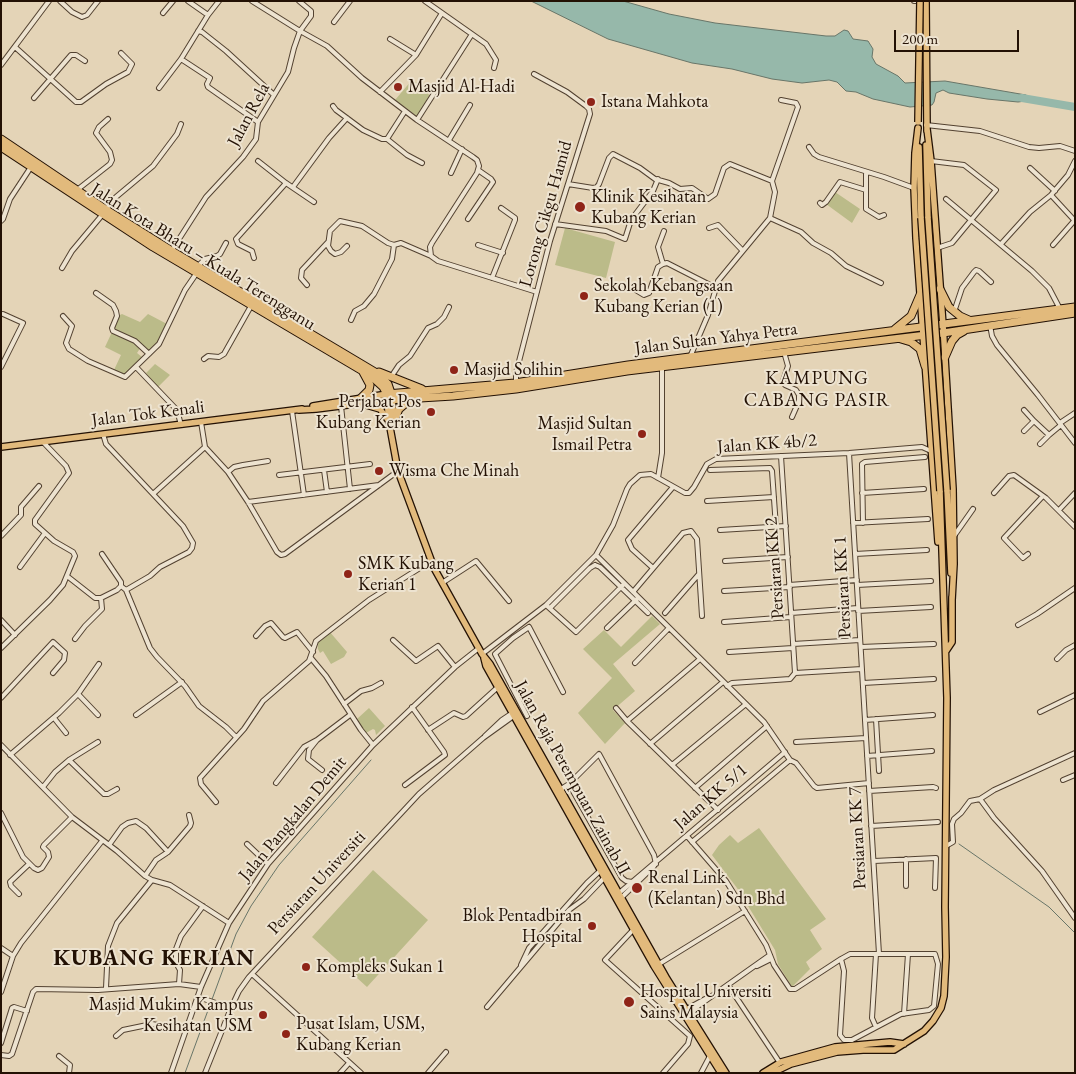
<!DOCTYPE html>
<html>
<head>
<meta charset="utf-8">
<style>
	body { margin:0 }
	#map { position:relative; width:1076px; height:1074px; overflow:hidden; background:#e4d4b7; font-family:"EB Garamond",serif }
	canvas { display:block }
	.frame { position:absolute; inset:0; border:2px solid #231104; pointer-events:none }
	.scale { position:absolute; left:894px; top:30px; width:125px; height:22px; box-sizing:border-box; border:2px solid #231104; border-top:0; padding-left:6px; font-size:15px; line-height:18px; white-space:nowrap; color:#231104; -webkit-text-stroke:4px #ede3d0; paint-order:stroke }
</style>
</head>
<body>
<div id="map">
<canvas width="1076" height="1074"></canvas>
<div class="frame"></div>
<div class="scale">200 m</div>
</div>
<script>
const g = document.querySelector('canvas').getContext('2d');
g.lineJoin = 'round';
function paint(path, color) {
  g.fillStyle = color;
  g.fill(path, 'evenodd');
}
function poly(rows) {
  const path = new Path2D();
  for (const r of rows) {
    path.moveTo(r[0], r[1]);
    for (let i = 2; i < r.length; i += 2) path.lineTo(r[i], r[i + 1]);
  }
  return path;
}
function strokePath(path, color, width, dash) {
  g.strokeStyle = color;
  g.lineWidth = width;
  g.lineCap = dash ? 'butt' : 'round';
  g.setLineDash(dash || []);
  g.stroke(path);
}
function write(font, color, halo, rows, align = 'center') {
  g.font = font + ' "EB Garamond",serif';
  g.lineWidth = 4;
  g.setLineDash([]);
  g.textBaseline = 'middle';
  g.strokeStyle = halo;
  g.fillStyle = color;
  for (const [text, x, y, turn = 0] of rows) {
    g.save();
    g.translate(x, y);
    g.rotate((+turn || 0) * Math.PI / 180);
    g.textAlign = isNaN(turn) ? turn : align;
    if (halo) g.strokeText(text, 0, 0);
    g.fillText(text, 0, 0);
    g.restore();
  }
}
paint(poly([
	[412,80,420,84,430,96,417,116,395,100],
	[835,192,860,209,852,223,826,204],
	[565,228,615,242,606,278,555,265],
	[122,314,140,322,148,314,167,324,158,343,148,350,141,347,137,353,142,357,129,372,123,374,114,370,121,355,105,347,120,315],
	[155,364,170,375,158,387,146,373],
	[652,616,660,624,613,664,635,691,613,710,625,723,605,744,578,713,612,678,583,649,604,630,621,647],
	[329,631,347,652,344,657,331,664,323,651,320,653,318,649,317,641],
	[369,708,385,726,376,735,375,730,373,729,366,733,357,719],
	[759,828,826,919,810,930,822,949,806,962,810,969,792,987,778,964,775,950,737,888,712,855,719,845,730,835,738,843],
	[373,870,428,920,367,987,312,937]
]), '#bbbb89');
const water = poly([
	[531,1,623,1,669,14,715,23,826,36,835,36,844,30,848,31,853,39,868,41,873,49,872,57,876,64,898,76,905,83,945,81,1026,95,1033,100,1018,102,987,99,949,93,943,90,936,93,934,102,932,105,910,107,873,99,856,92,846,91,837,82,829,80,802,83,772,79,732,69,692,63,608,39,531,1]
]);
paint(water, '#96b8aa');
strokePath(water, '#687568', 1);
strokePath(poly([
	[959,844,1049,907,1075,933],
	[185,1073,236,934,251,906,279,865,371,760]
]), '#687568', 1);
strokePath(poly([
	[1022,98,1075,107]
]), '#96b8aa', 8);
const street = poly([
	[60,1,72,12,82,17,87,15,98,1],
	[188,1,208,15],
	[252,1,300,31,327,46,362,78,417,120],
	[425,1,486,44,496,60,494,68],
	[914,1,921,1],
	[163,13,173,1],
	[334,22,350,1],
	[198,31,202,32,226,51,274,95],
	[472,34,417,120,473,157,477,160,479,166,477,173,432,243,430,247,431,256,438,261,537,292],
	[390,39,416,55],
	[15,47,76,102,81,102,106,84,128,72,132,64,121,53],
	[181,59,210,78,207,84,208,87,258,122],
	[1,65,49,1],
	[159,88,181,59,208,15,219,1],
	[380,92,416,55,442,13],
	[34,98,71,55,76,55,85,61],
	[333,106,336,110,363,130,382,139,387,139,405,111],
	[926,125,980,131,1029,147,1039,148,1060,146,1075,151],
	[387,139,407,155,422,163],
	[449,140,470,105],
	[809,147,814,154,819,157,884,177,914,188],
	[258,161,286,183,314,202],
	[931,161,964,165,996,190,952,243,937,248],
	[1030,168,1055,191],
	[866,172,866,209,879,217,884,215],
	[451,173,462,149],
	[568,184,593,188,597,187,599,184,609,158,613,154,640,168,655,179,669,183,680,189,692,188,708,199,715,194,724,168,730,164,772,181],
	[293,187,329,138,347,118],
	[77,190,110,164,112,160,110,152,96,133,99,127,108,119],
	[1051,195,1075,221],
	[946,199,1032,271,1049,288,1060,309],
	[820,203,822,205,826,202,840,182,866,190],
	[106,209,116,197,153,166,177,134,181,124],
	[770,218,801,232,813,243,831,253,846,266,881,283],
	[468,219,493,182,491,179,478,170],
	[1,221,3,219,10,199,31,167],
	[555,224,606,231,625,239,631,220,653,191,658,179],
	[709,228,718,225,742,250],
	[1001,244,1030,212,1051,195,1068,175,1075,161],
	[478,245,503,253],
	[1053,245,1074,221],
	[347,246,341,252,335,254,331,251,328,246,330,231,340,221,362,226,388,243,394,245,401,243,431,256],
	[172,250,206,197,243,157,256,139,258,122,288,72,294,48,300,31,311,16,311,11,299,1],
	[254,258,252,251,238,244,236,239,286,183],
	[663,264,667,263,716,288],
	[663,264,658,247,664,231],
	[197,267,205,259,217,256,220,254,226,243],
	[62,268,72,251,103,214],
	[492,278,515,220,515,218,501,208],
	[307,285,301,278,302,270,328,242],
	[634,289,644,295,649,293,658,267,663,264],
	[96,293,113,305,116,311,117,316,112,328,113,331,135,341,149,354],
	[954,312,962,288,974,272,976,270,979,271,991,282],
	[63,316,72,326,66,343,69,349,88,361,125,377,159,344,185,290,196,274],
	[351,320,355,311,364,306,374,294,392,259,394,245],
	[990,325,992,336,997,345,1038,395,1075,443],
	[784,352,788,366,783,381,785,385,796,390,799,395,799,401,792,417],
	[690,357,708,315,718,281,770,218,775,192,772,181,798,107,796,103,781,100],
	[204,359,208,356,219,357,224,354,251,306],
	[1,367,23,323,3,314],
	[136,367,177,410,181,425],
	[391,377,399,365,410,356,428,328,437,324,444,317,449,307],
	[516,385,516,373,550,241,590,114,589,109,586,106,567,92,534,74],
	[341,406,350,489],
	[1024,410,1034,421],
	[292,411,304,495],
	[201,422,205,447,228,472,248,502,277,552,281,555,285,554,398,471],
	[1060,423,1075,413],
	[1024,431,1034,421,1049,435,1061,425],
	[103,434,106,444,183,526,193,543,192,548,189,552,160,567,150,576,126,590],
	[1040,444,1049,435],
	[849,453,879,954],
	[324,470,327,492],
	[710,470,770,468,772,471,776,527],
	[228,472,234,467,243,465,268,461],
	[279,475,370,464],
	[658,478,662,453,662,367],
	[862,493,924,489],
	[994,493,1009,476,1014,475,1046,498,1075,527],
	[153,494,205,447],
	[707,501,774,497],
	[248,502,379,485],
	[1059,510,1075,493],
	[853,523,928,519],
	[863,523,862,464,865,462,925,457],
	[720,530,786,526],
	[1,536,21,515,21,507,39,486],
	[954,536,973,509],
	[855,554,927,550],
	[1028,554,1023,558,1004,538,1043,496],
	[596,555,764,722,790,760,796,763,814,786,817,788,869,783],
	[725,561,788,557],
	[595,565,600,567,648,613],
	[20,567,45,533],
	[653,568,632,549,628,540,673,487],
	[67,576,95,598,101,598,117,590,121,586,121,582,102,554],
	[442,583,476,561,509,601],
	[789,585,857,580],
	[857,585,931,581],
	[121,586,126,590,150,648,157,657,185,686,199,706,226,727,236,737],
	[724,591,790,587],
	[633,592,683,533,691,531,697,539,702,616],
	[546,605,576,632,624,584],
	[550,608,590,568,595,565],
	[858,611,931,607],
	[665,613,699,574],
	[791,613,858,608],
	[1,620,15,635],
	[724,622,791,617],
	[1018,625,1037,614,1075,588],
	[529,627,563,692],
	[607,628,637,599],
	[256,636,265,626,271,623,283,637,285,638,297,632,313,652],
	[75,639,85,626,102,609,101,598],
	[393,640,416,661,438,646,455,667],
	[793,644,860,640],
	[861,647,934,644],
	[1,648,50,600,63,585,75,556,73,552,54,541,35,524,35,520,69,473,66,466,43,442],
	[729,652,793,648],
	[482,654,546,605,596,555,613,525,627,489,630,484,640,475,651,474,685,493,689,493,694,487,707,464,716,459,849,453,922,447,931,451],
	[311,658,326,676,361,730,373,745],
	[1057,659,1066,650,1075,645],
	[635,663,669,628],
	[795,673,862,669],
	[863,683,934,679],
	[727,686,732,683,790,679,795,673,781,456],
	[78,694,98,715],
	[1,698,53,642,65,653,64,660,53,673],
	[344,704,361,691,372,688,381,683],
	[616,708,627,721,718,810],
	[1040,712,1075,695],
	[136,715,182,682],
	[527,716,495,654,513,638,529,627],
	[54,718,66,733],
	[876,719,879,771],
	[865,720,933,715],
	[627,721,700,659],
	[428,730,454,713,463,717,466,716,498,687],
	[485,736,502,720,514,712],
	[796,742,866,738],
	[650,744,723,682],
	[1,745,72,817,117,851,145,876,152,880,170,885,229,923],
	[10,755,59,713,78,694,99,664],
	[867,756,932,751],
	[69,760,104,794,108,794,117,789],
	[672,765,746,704],
	[322,770,308,759,309,750,317,740,350,715],
	[1063,780,1075,775],
	[276,783,304,747,317,740],
	[569,784,622,878,626,881,632,882],
	[405,785,445,755,444,752,412,707],
	[43,787,55,772,69,760,98,742],
	[695,788,767,726],
	[561,789,569,784,599,754,654,855,656,864],
	[869,791,933,787,936,788],
	[980,799,994,818,1042,871,1075,918],
	[216,802,201,784,200,778,244,729,263,701,309,661,316,641,369,600,431,561],
	[1,813,23,857,34,868,38,870,42,868,49,857,48,852,43,847,44,845,72,817],
	[871,826,938,822],
	[687,836,726,881,766,945,774,965,790,989,795,989,841,959,850,954,935,954,938,964,934,1006,929,1010,901,1014,852,1040,844,1040,840,1035,844,971,841,959],
	[692,842,790,760],
	[247,844,268,864],
	[109,845,122,827,128,823,136,821,146,828,168,852],
	[946,846,953,842,952,824,954,819,961,813,970,801,980,799,994,790,1075,753],
	[906,859,906,886],
	[874,861,936,858,935,888],
	[145,876,156,860,168,852,190,826,191,823,189,815],
	[19,894,11,886,10,882,29,864],
	[618,894,785,752],
	[620,899,654,866],
	[633,930,605,960,690,1036,688,1044,663,1073],
	[1,948,13,956],
	[659,964,745,911],
	[521,965,529,948,587,883,602,869],
	[757,966,771,959],
	[252,974,361,1073],
	[179,984,180,970,176,963,176,949,181,936,203,906],
	[728,985,780,1063],
	[106,988,108,946,117,923,152,880],
	[1,992,13,956,21,943,102,841],
	[198,997,231,1008],
	[487,1007,569,910,584,899,605,877],
	[685,1010,707,998],
	[688,1013,770,955],
	[904,1014,908,954],
	[876,1027,872,1018,876,954],
	[116,1036,123,1030,152,1024,186,1030],
	[1,1043,12,1008,14,1007,27,1011],
	[1,1055,9,1056,12,1054,33,992,36,989,98,990,179,984,201,987],
	[59,1056,70,1065,69,1073],
	[171,1073,201,987,229,923,268,864,373,745,455,667,479,648],
	[205,1073,231,1008,239,991,249,977,419,794,483,738,515,715],
	[340,1073,349,1063],
	[428,1073,446,1052],
	[701,1073,710,1056]
]);
const primary = poly([
	[926,1,927,131],
	[918,128,915,153,914,188,916,238,938,542],
	[927,129,931,161,943,325,953,489,954,564,952,600],
	[926,145,928,218],
	[919,147,921,218],
	[392,399,394,420],
	[366,405,380,409,388,420],
	[313,406,387,394],
	[299,410,316,409,387,400,389,422,398,471,434,568,482,654,490,664,667,979,726,1073],
	[1,447,302,409],
	[947,490,951,573],
	[946,651,952,642,952,597],
	[484,658,486,666,654,966,721,1073],
	[763,1073,781,1062,835,1047,890,1042,904,1044],
	[772,1073,791,1064,837,1052,863,1050,894,1050,924,1031,933,1021,941,1008,944,996,946,957,945,907,947,698,940,491]
]);
const highway = poly([
	[1,139,105,209,172,251,375,372,388,384,392,396],
	[1,147,153,247,371,376,383,387,387,394,387,400,453,396,516,389,627,371,943,333,1075,313],
	[940,289,949,307,960,316,969,320],
	[895,329,911,316,920,295],
	[901,339,911,342,920,349,925,366],
	[945,357,952,341,957,335,964,331],
	[379,372,422,389],
	[387,394,515,383,628,365,1075,307],
	[360,399,369,390,370,385,363,372],
	[394,421,399,409,406,403,414,400]
]);
strokePath(street, '#534231', 6);
strokePath(primary, '#231104', 8);
strokePath(highway, '#231104', 9);
strokePath(street, '#ede3d0', 4);
strokePath(primary, '#e2ba7c', 5.5);
strokePath(highway, '#e2ba7c', 7);
const primaryBridge = poly([
	[918,122,920,1],
	[921,218,940,491],
	[928,218,947,490]
]);
strokePath(primaryBridge, '#231104', 8, []);
strokePath(primaryBridge, '#e2ba7c', 5.5);
for (const [x, y, r, color] of [
	[398,87,5,"#8f2418"],
	[591,102,5,"#8f2418"],
	[580,207,6,"#8f2418"],
	[584,296,5,"#8f2418"],
	[454,370,5,"#8f2418"],
	[431,412,5,"#8f2418"],
	[642,434,5,"#8f2418"],
	[379,471,5,"#8f2418"],
	[348,574,5,"#8f2418"],
	[637,888,6,"#8f2418"],
	[592,926,5,"#8f2418"],
	[306,967,5,"#8f2418"],
	[629,1002,6,"#8f2418"],
	[263,1015,5,"#8f2418"],
	[286,1034,5,"#8f2418"]
]) {
  const dot = new Path2D();
  dot.arc(x, y, r, 0, 2 * Math.PI);
  g.fillStyle = color;
  g.fill(dot);
  strokePath(dot, '#ede3d0', 2);
}
write('18px', '#231104', '#ede3d0', [
	["Masjid Al-Hadi",408,87],
	["Istana Mahkota",601,102],
	["Klinik Kesihatan",591,197],
	["Kubang Kerian",591,218],
	["Sekolah Kebangsaan",594,286],
	["Kubang Kerian (1)",594,307],
	["Masjid Solihin",464,370],
	["Perjabat Pos",421,402,"right"],
	["Kubang Kerian",421,423,"right"],
	["Masjid Sultan",632,424,"right"],
	["Ismail Petra",632,445,"right"],
	["Wisma Che Minah",389,471],
	["SMK Kubang",358,564],
	["Kerian 1",358,585],
	["Renal Link",648,878],
	["(Kelantan) Sdn Bhd",648,899],
	["Blok Pentadbiran",582,916,"right"],
	["Hospital",582,937,"right"],
	["Kompleks Sukan 1",316,967],
	["Hospital Universiti",640,992],
	["Sains Malaysia",640,1013],
	["Masjid Mukim Kampus",253,1005,"right"],
	["Kesihatan USM",253,1026,"right"],
	["Pusat Islam, USM,",296,1024],
	["Kubang Kerian",296,1045]
], 'left');
write('18px', '#231104', '#ede3d0', [
	["Jalan Rela",249,115,-62],
	["Lorong Cikgu Hamid",546,214,-74],
	["Jalan Kota Bharu – Kuala Terengganu",203,257,32],
	["Jalan Sultan Yahya Petra",716,339,-7],
	["Jalan Tok Kenali",148,414,-7],
	["Jalan KK 4b/2",767,444,-4],
	["Persiaran KK 2",775,568,-94],
	["Persiaran KK 1",843,587,-93],
	["Jalan Raja Perempuan Zainab II",572,778,61],
	["Jalan KK 5/1",711,797,-41],
	["Jalan Pangkalan Demit",293,819,-50],
	["Persiaran KK 7",858,838,-93],
	["Persiaran Universiti",317,883,-47]
]);
g.letterSpacing = '1px';
write('19px', '#231104', '#ede3d0', [
	["KAMPUNG",817,379],
	["CABANG PASIR",817,401]
]);
g.letterSpacing = '0px';
g.letterSpacing = '1px';
write('bold 22px', '#231104', '#ede3d0', [
	["KUBANG KERIAN",154,959]
]);
g.letterSpacing = '0px';
</script>
</body>
</html>
